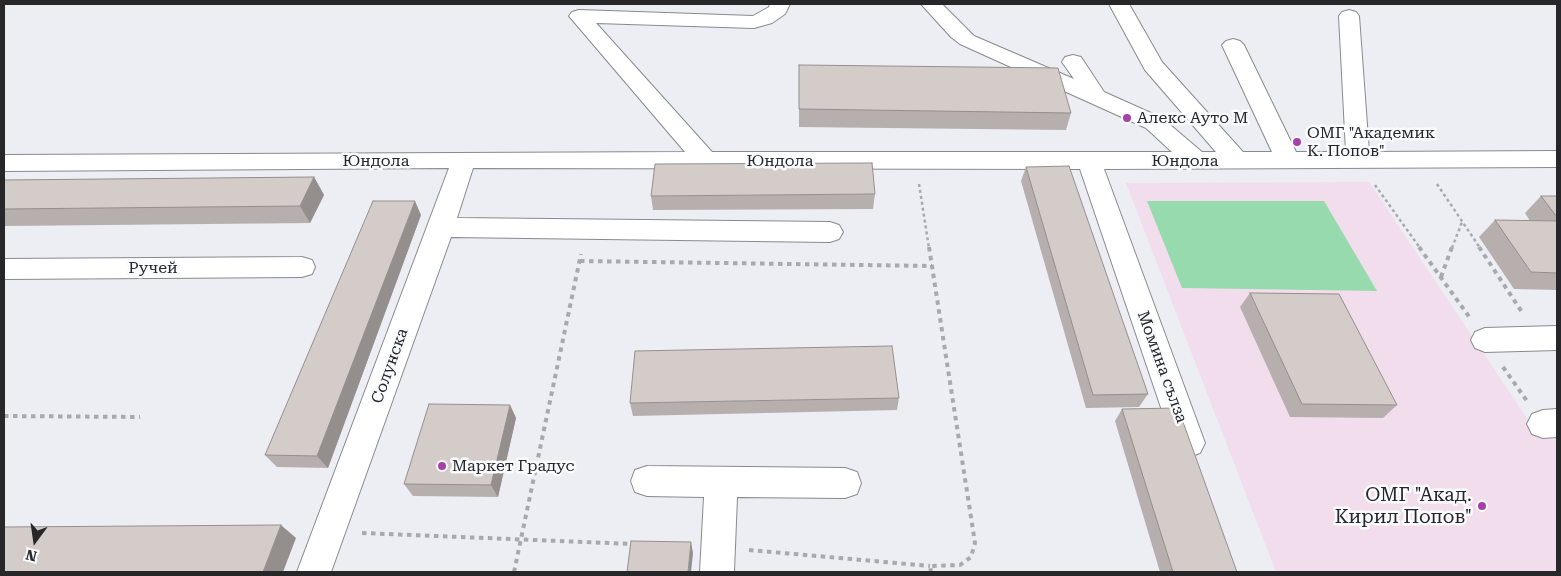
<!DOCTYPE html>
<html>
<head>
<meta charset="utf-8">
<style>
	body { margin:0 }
	#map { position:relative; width:1561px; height:576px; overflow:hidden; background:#ededf4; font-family:"Roboto Serif",serif }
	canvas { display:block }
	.frame { position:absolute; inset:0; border:5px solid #27272a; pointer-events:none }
	.north { position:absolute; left:10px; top:516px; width:50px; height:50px; -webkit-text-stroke:4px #fafbff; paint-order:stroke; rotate:194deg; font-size:14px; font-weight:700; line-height:20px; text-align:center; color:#27272a }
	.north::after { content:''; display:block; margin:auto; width:18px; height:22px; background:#27272a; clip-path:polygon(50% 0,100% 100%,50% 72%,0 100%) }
</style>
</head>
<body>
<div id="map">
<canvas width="1561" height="576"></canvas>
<div class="frame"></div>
<div class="north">N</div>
</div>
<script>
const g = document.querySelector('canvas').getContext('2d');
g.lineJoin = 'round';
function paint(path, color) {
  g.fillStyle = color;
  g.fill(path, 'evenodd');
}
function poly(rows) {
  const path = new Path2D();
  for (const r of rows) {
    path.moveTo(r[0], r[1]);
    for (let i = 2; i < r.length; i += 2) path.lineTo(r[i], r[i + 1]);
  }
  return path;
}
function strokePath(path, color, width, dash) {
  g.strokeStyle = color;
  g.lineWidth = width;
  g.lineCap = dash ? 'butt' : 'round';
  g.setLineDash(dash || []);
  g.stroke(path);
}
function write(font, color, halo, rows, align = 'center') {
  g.font = font + ' "Roboto Serif",serif';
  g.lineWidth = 5;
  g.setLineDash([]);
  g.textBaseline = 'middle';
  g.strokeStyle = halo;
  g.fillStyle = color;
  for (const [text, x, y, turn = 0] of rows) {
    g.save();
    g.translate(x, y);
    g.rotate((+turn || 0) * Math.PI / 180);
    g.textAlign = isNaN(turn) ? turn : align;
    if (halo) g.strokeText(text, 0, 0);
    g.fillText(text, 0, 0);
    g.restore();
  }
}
paint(poly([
	[1369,182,1540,438,1557,439,1557,572,1276,572,1126,183]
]), '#f1ddec');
paint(poly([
	[1147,201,1324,201,1377,291,1182,288]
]), '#97daae');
const minor = poly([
	[770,4,790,4,785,14,772,23,754,28,596,23,712,152,1172,152,1146,128,960,44,951,37,921,4,942,4,974,36,1074,79,1062,62,1065,57,1073,55,1081,57,1104,92,1162,118,1202,152,1216,152,1145,70,1109,4,1129,4,1162,62,1243,152,1272,152,1222,45,1226,41,1233,39,1240,41,1244,45,1296,152,1346,152,1339,16,1342,12,1349,10,1356,12,1359,16,1369,152,1557,151,1557,167,1104,169,1205,443,1200,453,1189,457,1178,453,1173,443,1080,169,473,168,457,218,830,222,839,225,843,232,839,239,830,242,451,237,331,572,297,572,449,168,4,171,4,155,685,152,569,16,572,12,579,10,753,16,769,7,770,4],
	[302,257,312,260,315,267,312,274,302,277,4,279,4,259,302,257],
	[1557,326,1557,350,1485,352,1475,348,1471,340,1475,332,1485,328,1557,326],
	[1557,409,1557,437,1543,438,1532,434,1527,424,1532,414,1543,410,1557,409],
	[647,466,845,468,857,472,861,483,857,494,845,498,737,497,734,572,700,572,704,497,647,496,635,492,631,481,635,470,647,466]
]);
strokePath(minor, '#898a90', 2);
strokePath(poly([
	[919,184,929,248],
	[1437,184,1480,248],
	[1375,185,1420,248],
	[1452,248,1462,222]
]), '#a8a8ae', 2.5, [3, 3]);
strokePath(poly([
	[929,247,975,543,971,557,960,565,930,566,931,572],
	[1419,247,1470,318],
	[1479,247,1522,312],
	[580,261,932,266],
	[1441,277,1452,247],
	[1503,367,1527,401],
	[4,416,140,417],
	[362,533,633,544],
	[749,550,930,566],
	[514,572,581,254]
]), '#a8a8ae', 4, [4.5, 4.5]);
paint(minor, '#fff');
paint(poly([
	[799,65,1071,113,1066,130,799,127],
	[1026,167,1148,394,1139,407,1086,408,1021,181],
	[314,177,324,195,310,223,4,226,4,180],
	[875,194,873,209,653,210,651,196],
	[1541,196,1557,196,1557,290,1514,289,1479,237,1495,220,1530,221,1525,213],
	[421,215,328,468,277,467,265,455],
	[1250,293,1397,405,1383,418,1290,417,1240,307],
	[899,398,897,410,633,416,630,403],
	[510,405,516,418,498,497,413,496,404,484],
	[1122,409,1237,572,1160,572,1115,421]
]), '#b6afad');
paint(poly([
	[314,177,324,195,310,223,300,206],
	[415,201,421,215,328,468,317,456],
	[510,405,516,418,498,497,491,485],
	[281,525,296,538,283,572,263,572],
	[691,542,693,553,691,572,688,572]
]), '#948f8d');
const building = poly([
	[799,65,1058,68,1071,113,799,109,799,65],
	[872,163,875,194,651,196,655,164,872,163],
	[1069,166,1148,394,1093,395,1026,167,1069,166],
	[314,177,300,206,4,209,4,180,314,177],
	[1541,196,1557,196,1557,217,1541,196],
	[373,201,415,201,317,456,265,455,373,201],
	[1495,220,1557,221,1557,273,1531,272,1495,220],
	[1250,293,1339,294,1397,405,1302,404,1250,293],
	[892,346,899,398,630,403,635,351,892,346],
	[429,404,510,405,491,485,404,484,429,404],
	[1178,408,1237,572,1173,572,1122,409,1178,408],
	[281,525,263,572,4,572,4,527,281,525],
	[631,541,691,542,688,572,627,572,631,541]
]);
paint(building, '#d4ccc9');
strokePath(building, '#948f8d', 1);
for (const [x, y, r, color] of [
	[1127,118,5,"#a541a7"],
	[1297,142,5,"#a541a7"],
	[442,466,5,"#a541a7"],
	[1482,506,5,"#a541a7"]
]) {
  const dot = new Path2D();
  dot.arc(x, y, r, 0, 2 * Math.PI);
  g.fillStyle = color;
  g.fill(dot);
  strokePath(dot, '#fafbff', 2);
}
write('16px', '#27272a', '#fafbff', [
	["Алекс Ауто М",1137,118],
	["ОМГ \"Академик",1307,133],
	["К. Попов\"",1307,151],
	["Маркет Градус",452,466]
], 'left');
write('16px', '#27272a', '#fafbff', [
	["Юндола",376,161],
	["Юндола",780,161],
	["Юндола",1185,161],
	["Ручей",153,268],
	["Солунска",390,366,-70],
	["Момина сълза",1162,367,70]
]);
write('19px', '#27272a', '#fafbff', [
	["ОМГ \"Акад.",1472,495],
	["Кирил Попов\"",1472,517]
], 'right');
</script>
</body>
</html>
